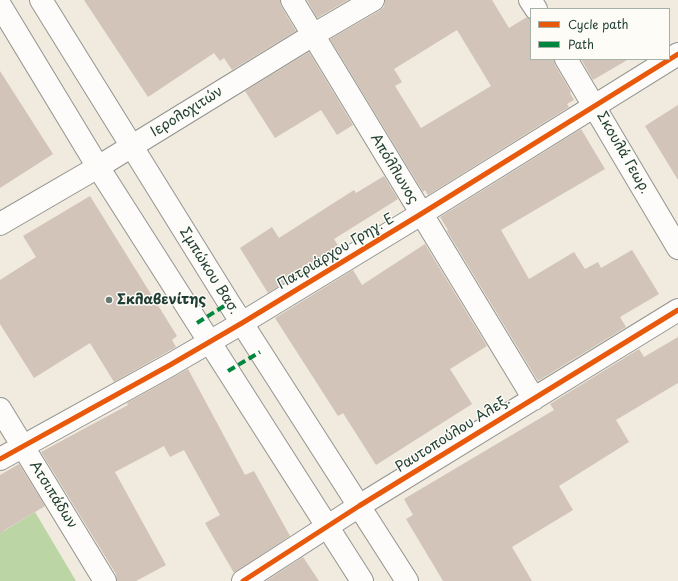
<!DOCTYPE html>
<html>
<head>
<meta charset="utf-8">
<style>
	body { margin:0 }
	#map { position:relative; width:678px; height:581px; overflow:hidden; background:#f0eadf; font-family:"Playpen Sans",sans-serif }
	canvas { display:block }
	.legend { position:absolute; left:530px; top:8px; width:140px; height:52px; box-sizing:border-box; background:#fdfcf7; border:1px solid #a4b0a9; margin:0; padding:5px 7px; list-style:none; font-size:12px; color:#1f3d34 }
	.legend li { display:flex; align-items:center; gap:8px; height:20px }
	.legend b { width:20px; border:1px solid #a4b0a9 }
</style>
</head>
<body>
<div id="map">
<canvas width="678" height="581"></canvas>
<ul class="legend">
<li><b style="height:5px;background:#e8590c"></b>Cycle path</li>
<li><b style="height:5px;background:#00873e"></b>Path</li>
</ul>
</div>
<script>
const g = document.querySelector('canvas').getContext('2d');
g.lineJoin = 'round';
function paint(path, color) {
  g.fillStyle = color;
  g.fill(path, 'evenodd');
}
function poly(rows) {
  const path = new Path2D();
  for (const r of rows) {
    path.moveTo(r[0], r[1]);
    for (let i = 2; i < r.length; i += 2) path.lineTo(r[i], r[i + 1]);
  }
  return path;
}
function strokePath(path, color, width, dash) {
  g.strokeStyle = color;
  g.lineWidth = width;
  g.lineCap = dash ? 'butt' : 'round';
  g.setLineDash(dash || []);
  g.stroke(path);
}
function write(font, color, halo, rows, align = 'center') {
  g.font = font + ' "Playpen Sans",sans-serif';
  g.lineWidth = 3;
  g.setLineDash([]);
  g.textBaseline = 'middle';
  g.strokeStyle = halo;
  g.fillStyle = color;
  for (const [text, x, y, turn = 0] of rows) {
    g.save();
    g.translate(x, y);
    g.rotate((+turn || 0) * Math.PI / 180);
    g.textAlign = isNaN(turn) ? turn : align;
    if (halo) g.strokeText(text, 0, 0);
    g.fillText(text, 0, 0);
    g.restore();
  }
}
paint(poly([
	[35,512,76,581,0,581,0,525,4,531]
]), '#bcd5a5');
paint(poly([
	[84,0,280,0,281,6,296,31,232,70,224,58,220,61,214,53,148,97],
	[307,0,348,0,317,18],
	[385,0,492,0,509,28,527,17,531,20,531,59,554,59,555,65,571,92,570,93,574,100,567,104,569,107,428,195,425,190,423,192,330,39,379,11,384,7],
	[457,30,491,86,421,128,395,86,402,82,394,69],
	[309,52,353,125,337,135,321,110,275,138,245,91],
	[581,59,629,59,593,80],
	[0,71,53,154,0,188],
	[678,105,678,180,645,126],
	[581,129,605,169,501,230,529,279,574,252,585,269,598,262,601,268,632,250,659,294,620,317,626,327,538,381,447,231,448,230,440,217],
	[384,176,398,199,334,239,340,249,268,293,240,248,272,227,279,238,354,190,356,193],
	[90,196,177,336,172,340,176,347,114,382,90,343,34,378,0,324,0,280,36,257,23,236],
	[425,244,487,346,450,369,472,404,376,465,343,413,338,416,275,318,353,270,362,285],
	[678,337,678,383,616,420,629,442,559,486,573,510,512,547,532,581,443,581,406,519,413,515,404,499,554,410,550,404,639,349,644,357],
	[188,369,245,475,254,471,290,536,234,573,205,523,220,515,184,450,170,457,164,446,115,472,166,565,136,581,117,581,116,574,41,452,128,405,127,403],
	[19,464,45,506,0,533,0,475],
	[303,557,319,581,266,581]
]), '#d3c4b9');
const minor = poly([
	[292,0,534,399],
	[530,0,536,9],
	[566,59,678,248],
	[0,224,98,167,313,35,373,0],
	[0,409,105,581],
	[0,459,170,365,242,323,421,214,678,54],
	[243,581,359,506,678,310]
]);
const major = poly([
	[41,0,229,303,407,581],
	[0,5,98,167,362,581]
]);
strokePath(minor, '#93958e', 24);
strokePath(major, '#93958e', 24);
strokePath(minor, '#fdfcfa', 22);
strokePath(major, '#fdfcfa', 22);
strokePath(poly([
	[197,323,229,303],
	[228,371,260,352]
]), '#00873e', 4, [8, 4]);
strokePath(poly([
	[0,459,170,365,242,323,421,214,678,54],
	[243,581,359,506,678,310]
]), '#e8590c', 5);
for (const [x, y, r, color] of [
	[109,300,4,"#687a70"]
]) {
  const dot = new Path2D();
  dot.arc(x, y, r, 0, 2 * Math.PI);
  g.fillStyle = color;
  g.fill(dot);
  strokePath(dot, '#fdfcf7', 1.5);
}
write('14px', '#1f3d34', '#fdfcf7', [
	["Ιερολοχιτών",187,112,-32],
	["Σκουλά Γεωρ.",623,153,60],
	["Απόλλωνος",394,169,59],
	["Πατριάρχου Γρηγ. Ε",336,252,-31],
	["Σμπώκου Βασ.",209,271,58],
	["Ραυτοπούλου Αλεξ.",453,434,-32],
	["Ατσιπάδων",53,495,58]
]);
write('bold 14px', '#1f3d34', '#fdfcf7', [
	["Σκλαβενίτης",117,300]
], 'left');
</script>
</body>
</html>
